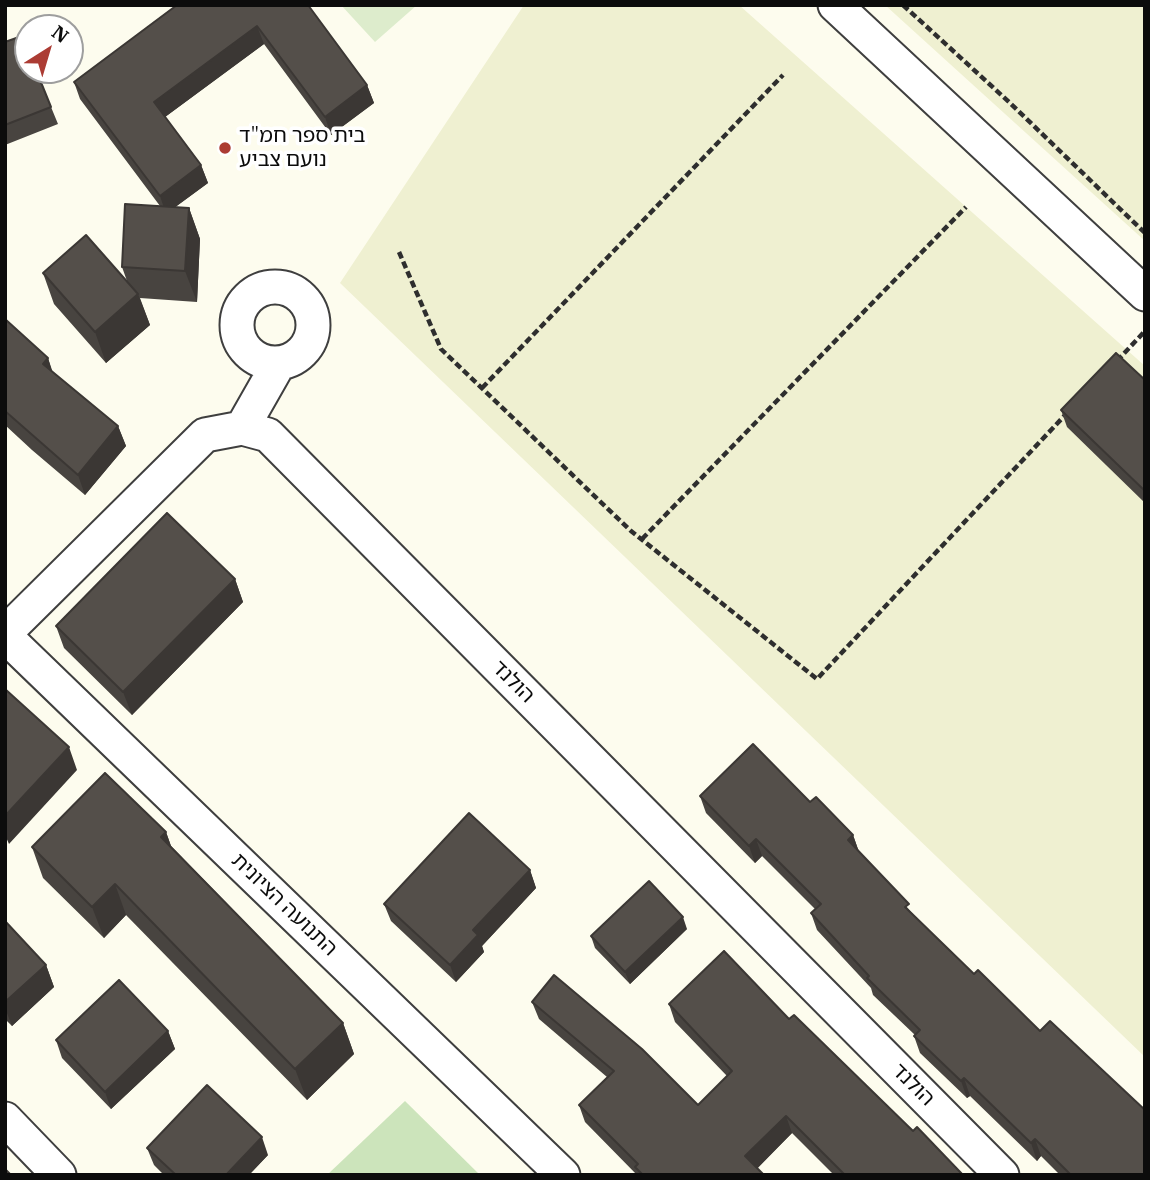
<!DOCTYPE html>
<html>
<head>
<meta charset="utf-8">
<style>
	body { margin:0 }
	#map { position:relative; width:1150px; height:1180px; overflow:hidden; background:#fdfcee; font-family:"IBM Plex Serif",serif }
	canvas { display:block }
	.frame { position:absolute; inset:0; border:7px solid #0c0c0c; pointer-events:none }
	.north { position:absolute; left:14px; top:14px; width:70px; height:70px; box-sizing:border-box; background:#fff; border:2px solid #9e9e9e; border-radius:50%; rotate:37deg; font-size:19px; font-weight:700; line-height:28px; text-align:center; color:#0c0c0c }
	.north::after { content:''; display:block; margin:auto; width:24px; height:32px; background:#ac3c34; clip-path:polygon(50% 0,100% 100%,50% 72%,0 100%) }
</style>
</head>
<body>
<div id="map">
<canvas width="1150" height="1180"></canvas>
<div class="frame"></div>
<div class="north">N</div>
</div>
<script>
const g = document.querySelector('canvas').getContext('2d');
g.lineJoin = 'round';
function paint(path, color) {
  g.fillStyle = color;
  g.fill(path, 'evenodd');
}
function poly(rows) {
  const path = new Path2D();
  for (const r of rows) {
    if (r.length === 3) {
      path.moveTo(r[0] + r[2], r[1]);
      path.arc(r[0], r[1], r[2], 0, 2 * Math.PI);
      continue;
    }
    path.moveTo(r[0], r[1]);
    for (let i = 2; i < r.length; i += 2) path.lineTo(r[i], r[i + 1]);
  }
  return path;
}
function strokePath(path, color, width, dash) {
  g.strokeStyle = color;
  g.lineWidth = width;
  g.lineCap = dash ? 'butt' : 'round';
  g.setLineDash(dash || []);
  g.stroke(path);
}
function write(font, color, halo, rows, align = 'center') {
  g.font = font + ' "IBM Plex Serif","Noto Sans Hebrew",serif';
  g.lineWidth = 7;
  g.setLineDash([]);
  g.textBaseline = 'middle';
  g.strokeStyle = halo;
  g.fillStyle = color;
  for (const [text, x, y, turn = 0] of rows) {
    g.save();
    g.translate(x, y);
    g.rotate((+turn || 0) * Math.PI / 180);
    g.textAlign = isNaN(turn) ? turn : align;
    if (halo) g.strokeText(text, 0, 0);
    g.fillText(text, 0, 0);
    g.restore();
  }
}
paint(poly([
	[524,5,739,5,1145,366,1145,1057,340,283],
	[885,5,1145,5,1145,241]
]), '#eff0d1');
paint(poly([
	[405,1101,480,1175,327,1175]
]), '#cce4bb');
paint(poly([
	[341,5,417,5,375,42]
]), '#ddeccc');
const minor = poly([
	[835,5,1145,294],
	[275,325,38],
	[242,428,279,363],
	[5,633,205,435,242,428,268,435,1002,1175],
	[5,636,563,1175],
	[5,1119,59,1175]
]);
strokePath(minor, '#3f3f3f', 37);
strokePath(poly([
	[903,5,1009,102,1145,233],
	[399,252,441,349,631,531,817,679,1067,413],
	[1117,361,1145,331],
	[482,388,783,75],
	[642,539,966,207]
]), '#2e2e2e', 4.5, [7, 3.5]);
strokePath(minor, '#fff', 33);
paint(poly([
	[308,5,367,85,374,103,331,135,264,44,165,117,201,165,208,183,175,207,189,208,200,239,197,302,140,298,150,325,106,363,54,304,43,273,127,281,122,267,160,206,80,99,74,82],
	[5,42,51,107,58,124,5,145],
	[5,319,48,358,52,372,118,426,126,446,85,495,32,450,5,425],
	[1145,380,1145,503,1067,427,1061,410],
	[235,579,243,602,132,715,64,648,56,626],
	[700,796,810,802,853,835,859,852,912,913,1145,1175,1060,1175,1041,1156,1037,1161,970,1096,967,1098,920,1053,914,1036,915,1035,873,995,871,988,817,930,811,913,815,909,762,856,755,863,706,813],
	[166,832,171,846,343,1023,354,1054,307,1100,126,915,104,938,43,878,32,847],
	[530,870,536,888,482,946,484,952,456,982,391,921,384,904],
	[5,921,46,965,54,987,12,1026,5,1019],
	[687,929,630,984,595,948,591,936],
	[532,1002,698,1105,727,1076,675,1022,669,1004,789,1019,963,1175,834,1175,792,1133,757,1168,764,1175,637,1175,585,1122,579,1105,607,1077,539,1019],
	[168,1031,175,1049,111,1109,62,1058,56,1040],
	[147,1148,268,1155,249,1175,164,1175,154,1165]
]), '#484440');
paint(poly([
	[257,26,264,44,161,120,154,102],
	[367,85,374,103,331,135,325,117],
	[201,165,208,183,166,214,160,196],
	[189,208,200,239,197,302,185,271],
	[138,294,150,325,106,363,95,332],
	[48,358,55,379,43,364],
	[118,426,126,446,85,495,78,475],
	[235,579,243,602,132,715,123,692],
	[69,747,77,770,9,844,5,835,5,816],
	[166,832,177,863,161,837],
	[853,835,859,852,848,840],
	[756,839,762,856,755,863,749,846],
	[530,870,536,888,482,946,484,952,456,982,450,965,473,930],
	[115,884,126,915,104,938,92,907],
	[683,917,687,929,630,984,625,972],
	[46,965,54,987,12,1026,5,1008,5,1002],
	[343,1023,354,1054,307,1100,295,1069],
	[168,1031,175,1049,111,1109,105,1092],
	[964,1078,970,1096,967,1098,961,1081],
	[786,1116,792,1133,752,1174,745,1156],
	[262,1137,268,1155,249,1175,226,1175],
	[1035,1139,1041,1156,1037,1161,1031,1143]
]), '#3b3734');
const building = poly([
	[177,5,308,5,367,85,325,117,257,26,154,102,201,165,160,196,74,82,177,5],
	[22,36,28,51,28,70,36,70,51,107,5,125,5,42,22,36],
	[125,204,189,208,185,271,122,267,125,204],
	[86,235,138,294,95,332,43,273,86,235],
	[5,319,48,358,43,364,118,426,78,475,5,411,5,319],
	[1116,353,1145,380,1145,491,1061,410,1116,353],
	[167,513,235,579,123,692,56,626,167,513],
	[5,689,69,747,5,816,5,689],
	[753,744,810,802,816,797,853,835,848,840,909,904,905,907,974,974,978,970,1040,1031,1050,1021,1145,1110,1145,1175,1071,1175,1035,1139,1031,1143,964,1078,961,1081,914,1036,920,1030,867,978,869,976,811,913,821,904,756,839,749,846,700,796,753,744],
	[105,773,166,832,161,837,343,1023,295,1069,115,884,92,907,32,847,105,773],
	[469,813,530,870,473,930,478,935,450,965,384,904,469,813],
	[649,881,683,917,625,972,591,936,649,881],
	[5,921,46,965,5,1002,5,921],
	[724,951,789,1019,794,1015,913,1131,917,1127,963,1175,845,1175,786,1116,745,1156,764,1175,643,1175,635,1167,638,1164,579,1105,614,1071,532,1002,554,975,642,1049,698,1105,732,1071,669,1004,724,951],
	[119,980,168,1031,105,1092,56,1040,119,980],
	[207,1085,262,1137,226,1175,176,1175,147,1148,207,1085],
	[5,1169,11,1175,5,1175,5,1169]
]);
paint(building, '#544f4a');
strokePath(building, '#3b3734', 2);
for (const [x, y, r, color] of [
	[225,148,7,"#ac3c34"]
]) {
  const dot = new Path2D();
  dot.arc(x, y, r, 0, 2 * Math.PI);
  g.fillStyle = color;
  g.fill(dot);
  strokePath(dot, '#fff', 2.5);
}
write('21px', '#0c0c0c', '#fff', [
	["בית ספר חמ\"ד",239,136],
	["נועם צביע",239,160]
], 'left');
write('21px', '#0c0c0c', '#fff', [
	["הולנד",513,682,45],
	["התנועה הציונית",284,905,44],
	["הולנד",913,1085,45]
]);
</script>
</body>
</html>
